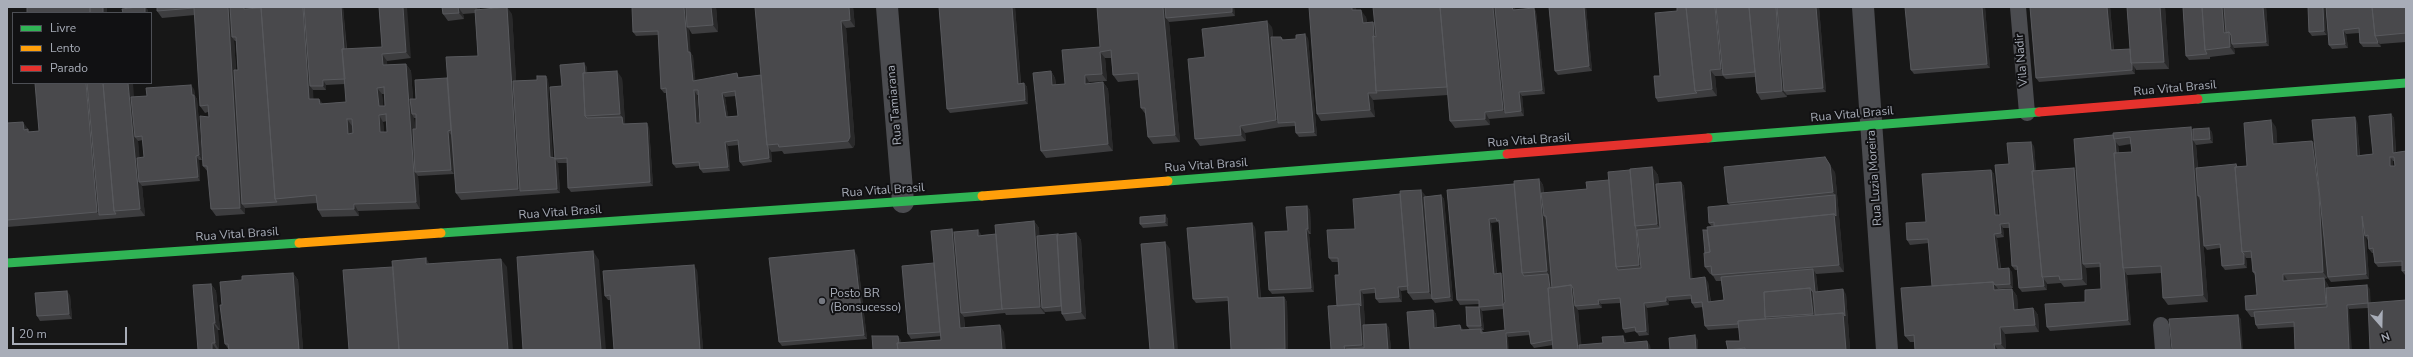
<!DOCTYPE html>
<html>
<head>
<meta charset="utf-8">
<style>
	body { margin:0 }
	#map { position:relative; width:2413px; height:357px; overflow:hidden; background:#171717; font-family:"Nunito Sans",sans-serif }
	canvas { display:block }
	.frame { position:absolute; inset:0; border:8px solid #a8adb8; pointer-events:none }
	.legend { position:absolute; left:12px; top:12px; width:140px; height:72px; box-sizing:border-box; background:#111113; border:1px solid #4d4f55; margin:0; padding:5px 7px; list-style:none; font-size:12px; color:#a8adb8 }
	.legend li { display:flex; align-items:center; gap:8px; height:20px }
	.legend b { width:20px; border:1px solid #4d4f55 }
	.north { position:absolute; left:2361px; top:305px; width:40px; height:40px; -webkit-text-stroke:3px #111113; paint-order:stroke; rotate:160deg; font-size:11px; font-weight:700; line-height:16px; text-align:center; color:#a8adb8 }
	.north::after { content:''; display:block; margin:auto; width:14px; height:18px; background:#a8adb8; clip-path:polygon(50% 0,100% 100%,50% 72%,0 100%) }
	.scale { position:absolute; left:12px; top:327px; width:115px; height:18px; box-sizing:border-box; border:2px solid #a8adb8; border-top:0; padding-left:5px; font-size:12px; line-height:14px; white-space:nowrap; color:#a8adb8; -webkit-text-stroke:3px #111113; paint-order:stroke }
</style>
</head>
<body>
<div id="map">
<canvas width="2413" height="357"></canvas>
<div class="frame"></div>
<ul class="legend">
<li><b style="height:5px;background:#30b455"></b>Livre</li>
<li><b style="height:5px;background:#ff9f0a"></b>Lento</li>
<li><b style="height:5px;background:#e5322d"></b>Parado</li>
</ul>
<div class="north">N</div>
<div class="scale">20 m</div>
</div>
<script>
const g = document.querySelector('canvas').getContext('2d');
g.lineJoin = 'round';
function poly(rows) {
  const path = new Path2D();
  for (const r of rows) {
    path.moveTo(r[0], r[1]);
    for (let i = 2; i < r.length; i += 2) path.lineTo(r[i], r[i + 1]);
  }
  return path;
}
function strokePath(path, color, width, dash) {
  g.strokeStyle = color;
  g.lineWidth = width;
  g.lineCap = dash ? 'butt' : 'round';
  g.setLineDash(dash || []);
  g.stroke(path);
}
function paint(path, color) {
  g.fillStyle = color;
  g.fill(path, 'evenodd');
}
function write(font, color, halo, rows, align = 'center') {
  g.font = font + ' "Nunito Sans",sans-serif';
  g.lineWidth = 4;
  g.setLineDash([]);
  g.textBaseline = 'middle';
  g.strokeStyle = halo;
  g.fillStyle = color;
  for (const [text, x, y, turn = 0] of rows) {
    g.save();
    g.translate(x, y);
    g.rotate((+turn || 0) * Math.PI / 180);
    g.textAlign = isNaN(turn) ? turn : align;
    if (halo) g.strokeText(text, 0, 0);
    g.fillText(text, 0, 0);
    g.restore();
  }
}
strokePath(poly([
	[2018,7,2027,113],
	[2161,325,2163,350]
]), '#4b4c50', 16);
strokePath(poly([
	[887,7,903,202],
	[1863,7,1887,350]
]), '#4b4c50', 22);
strokePath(poly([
	[2198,99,2406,83],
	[1708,138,2039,112],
	[1168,181,1507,154],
	[441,233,982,196],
	[7,263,299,243]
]), '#30b455', 9);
strokePath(poly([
	[982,196,1168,181],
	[299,243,441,233]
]), '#ff9f0a', 9);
strokePath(poly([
	[2039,112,2198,99],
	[1507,154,1708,138]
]), '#e5322d', 9);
paint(poly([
	[157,7,247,9,261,8,261,7,343,7,347,49,382,47,379,7,411,58,387,61,387,65,406,64,411,71,413,99,416,99,447,78,478,56,475,13,463,14,464,19,448,21,443,14,442,7,479,7,480,10,512,14,516,81,537,80,546,76,548,80,553,158,555,158,562,86,587,67,587,72,622,78,625,124,649,127,653,186,571,192,568,188,567,163,558,163,560,193,461,200,456,193,451,135,454,174,418,176,420,209,358,211,359,216,322,217,318,210,317,203,245,208,245,214,216,216,211,209,208,172,203,166,209,117,208,112,205,113,200,106,195,15,162,18,157,11],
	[234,40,235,41,236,41,238,70,236,70],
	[345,84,346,102,323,104,319,99,313,99,313,90,326,90,326,85],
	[382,94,385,94,385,106,383,106],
	[414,118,416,118,416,129,415,129],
	[387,121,387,132,384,132,383,122],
	[716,7,718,32,692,34,689,29,690,52,693,56,695,80,740,77,761,75,853,7,855,27,846,28,855,144,853,148,784,154,782,151,771,152,771,151,772,162,743,166,740,162,739,145,728,146,730,171,703,173,700,169,699,166,676,168,673,164,666,93,664,93,661,89,658,35,636,36,633,32],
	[697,95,698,95,700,123,699,123],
	[736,96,738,116,728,117,725,97],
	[1015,7,1021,83,1024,83,1027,87,1028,104,950,113,947,109],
	[1097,7,1234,7,1235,16,1169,22,1180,142,1153,144,1148,137,1146,115,1141,108,1138,80,1118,82,1113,75,1111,58,1105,58,1107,81,1089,82,1090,84,1103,82,1108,89,1113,151,1046,158,1041,151,1051,71,1055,78,1056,85,1065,84,1100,47],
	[1549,7,1586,7,1592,71,1558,75,1555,71],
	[1819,7,1826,92,1787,95,1787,97,1761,100,1757,93,1755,77,1726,79,1723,76,1715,76,1717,96,1658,102,1656,98,1660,76,1677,11],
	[1985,7,1990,68,1914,74,1911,70],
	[2030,7,2110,7,2114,50,2130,49,2127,7,2165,7,2169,69,2136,70,2135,68,2135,74,2039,82,2036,78],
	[2183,7,2266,7,2269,46,2235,48,2234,48,2235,54,2210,57,2210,59,2189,60,2186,56],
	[2308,7,2327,35,2312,36,2309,32],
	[2326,7,2406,7,2406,42,2380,44,2381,47,2363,47,2360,43,2359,33,2346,34,2348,48,2332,49,2329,45],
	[1534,8,1536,12,1545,94,1522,96,1524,116,1489,119,1490,125,1455,128,1450,121,1448,95,1373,100,1375,117,1321,121,1317,114,1356,10,1366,17,1367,23,1373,22,1375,24],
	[1272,27,1273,37,1281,37,1284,40,1308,38,1317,136,1299,137,1296,133,1295,126,1281,127,1245,133,1246,141,1200,146,1195,139,1205,57],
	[194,89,195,96,197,99,202,160,199,160,200,181,142,186,145,216,7,227,7,119,7,123,28,130,30,132,39,131,134,97,147,96],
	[143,140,144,157,139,158,138,141],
	[2391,114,2394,118,2396,152,2406,151,2406,275,2405,275,2402,271,2402,266,2378,267,2375,263,2373,253,2372,253,2369,249,2368,240,2366,237,2369,279,2331,282,2328,278,2324,279,2328,285,2329,288,2370,289,2368,308,2349,309,2294,327,2258,329,2256,325,2255,317,2251,317,2246,310,2257,295,2255,275,2253,272,2252,258,2246,258,2247,268,2225,270,2222,266,2220,248,2207,250,2204,246,2200,200,2208,302,2168,305,2163,298,2162,273,2128,275,2127,275,2131,325,2050,331,2047,327,2085,302,2101,289,2100,267,2086,268,2087,285,2064,287,2061,283,2047,284,2046,282,2047,290,2022,292,2019,288,2018,270,2015,270,2012,266,2010,228,2003,228,2004,237,1997,238,2001,268,2012,272,2013,288,1998,289,1998,290,2012,289,2017,296,2018,310,2033,308,2038,315,2039,332,2005,334,2006,350,1915,350,1914,342,1910,342,1905,336,1932,286,1929,243,1910,245,1907,240,1926,222,1991,170,1994,174,1998,215,2000,215,2009,164,2034,146,2036,171,2074,168,2076,171,2074,139,2193,129,2212,132,2213,143,2196,145,2198,168,2247,166,2276,127,2277,144,2312,141,2315,144,2357,121,2360,155,2373,154],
	[2131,144,2132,152,2119,153,2118,145,2119,146],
	[2393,161,2394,161,2395,166,2393,166],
	[1652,167,1658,175,1659,184,1681,182,1684,186,1692,279,1708,282,1711,302,1724,300,1721,281,1716,281,1712,274,1710,274,1705,267,1707,230,1712,227,1709,223,1730,205,1728,203,1835,172,1844,272,1816,274,1818,292,1846,294,1850,350,1728,350,1726,341,1740,341,1739,328,1708,330,1705,326,1703,307,1695,308,1692,303,1692,299,1669,301,1669,305,1647,308,1649,335,1639,336,1636,331,1625,333,1623,329,1621,303,1601,304,1602,308,1578,310,1581,345,1603,343,1626,340,1626,343,1650,345,1553,345,1534,348,1531,344,1530,335,1508,337,1410,350,1433,310,1436,314,1437,328,1463,329,1463,330,1470,330,1467,326,1479,307,1479,304,1460,305,1457,300,1447,190,1514,184,1539,179,1543,185,1544,193,1587,189,1609,180,1630,170],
	[1546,220,1547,220,1551,269],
	[1498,222,1500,225,1503,277,1501,273,1497,274,1491,223],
	[1503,309,1505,330,1484,333,1482,330,1484,330,1482,311],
	[1441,195,1444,199,1453,301,1435,303,1432,299,1413,300,1408,293,1408,290,1401,291,1402,302,1379,303,1376,299,1375,293,1363,294,1365,325,1386,324,1389,328,1391,350,1331,350,1337,306,1339,275,1338,262,1332,262,1329,258,1355,229,1426,197],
	[1307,206,1310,210,1311,234,1309,234,1314,292,1272,294,1269,290,1288,231],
	[1165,215,1168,219,1168,226,1143,228,1140,224],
	[1034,221,1039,228,1039,236,1058,234,1059,235,1076,233,1081,240,1086,319,1066,321,1062,314,1062,311,1045,312,1045,314,1006,315,1005,313,964,317,965,327,1004,332,873,350,901,340,901,343,941,340,941,336,911,339,908,334,934,263,952,229,954,232,981,234,981,235,996,234],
	[1255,227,1261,298,1284,297,1287,302,1288,350,1231,350,1228,301,1196,303,1193,299],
	[857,255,867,339,782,346,779,342],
	[697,270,703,350,614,350,610,300,608,300,605,296],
	[293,273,298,280,303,350,229,350,225,344,222,305,242,280],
	[211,284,216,291,220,330,218,330,219,350,198,350],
	[70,295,72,319,40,321,37,316]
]), '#3d3d3f');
paint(poly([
	[103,7,107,7,107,13,103,13],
	[145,7,146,7,148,10,148,13,145,13],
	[228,7,232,7,232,37,234,40,245,204,242,204,245,208,245,214,240,208],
	[303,7,306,7,310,86,313,90,314,106,309,99],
	[341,7,343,7,349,84,346,79],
	[403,7,407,7,411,58,406,52],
	[458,7,463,14,464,19,459,13],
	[476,7,479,7,480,12],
	[507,7,512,14,523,191,520,191,518,189],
	[684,7,686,7,687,27,689,29,691,56,688,52],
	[711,7,716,7,718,32,713,25],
	[849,7,853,7,855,27,850,20],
	[1012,7,1015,7,1021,88,1018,84],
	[1163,7,1168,7,1166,18,1169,22,1180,142,1175,135],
	[1232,7,1234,7,1235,16,1232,12],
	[1352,7,1356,7,1357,17,1352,10],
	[1493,7,1497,7,1505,113,1503,110],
	[1512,7,1515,7,1516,14,1513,10],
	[1584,7,1586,7,1592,71,1589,66],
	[1715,7,1719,7,1725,75,1721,69],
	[1776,7,1780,7,1784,91,1787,95,1787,97,1782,91],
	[1816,7,1819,7,1826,92,1823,88],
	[1982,7,1985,7,1990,68,1987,64],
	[2107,7,2110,7,2114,55,2111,50],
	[2160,7,2165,7,2169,69,2164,62],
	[2222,7,2227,7,2226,35,2224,33],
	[2263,7,2266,7,2269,46,2266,42],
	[2323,7,2325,7,2327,35,2324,31],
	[1534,8,1536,12,1545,94,1542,90],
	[1361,10,1366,17,1368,30,1363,23],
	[841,21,846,28,855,144,853,148,848,141],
	[1267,21,1272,27,1281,123,1278,123,1276,120],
	[1373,22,1378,29,1377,91],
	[2343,30,2346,34,2348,48,2345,44],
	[2229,32,2234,39,2232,44,2234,48,2235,54,2230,47],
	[1305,34,1308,38,1317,136,1314,132],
	[2377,40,2380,44,2381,47,2378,43],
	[690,52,693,56,696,85,693,81],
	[1100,52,1105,58,1107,81,1102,74],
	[382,54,387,61,388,72,383,65],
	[584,63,587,67,590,115,587,116],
	[406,64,411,71,414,114,412,114,414,118,418,172,415,172,418,176,420,209,416,202],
	[2132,64,2135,68,2135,74,2132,70],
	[1710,70,1715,76,1717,96,1712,89],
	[617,71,622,78,625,121,620,114],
	[1051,71,1055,78,1057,92,1052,85],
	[1085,75,1089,82,1090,91,1085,84],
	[546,76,548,80,553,162,550,157],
	[323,80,326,85,326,90,323,86],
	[1103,82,1108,89,1113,151,1108,144],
	[86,83,90,83,99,215,97,212],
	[128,83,133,83,137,136,135,137,138,141,142,181,139,182,142,186,145,216,140,209],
	[1024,83,1027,87,1028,104,1025,100],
	[191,85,194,89,195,96,197,99,202,160,199,155],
	[377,88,382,94,384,113,379,106],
	[694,90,697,95,699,127,696,123],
	[1519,92,1522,96,1524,116,1521,111],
	[722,93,725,97,729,121,726,117],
	[1368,93,1373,100,1375,117,1370,110],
	[319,99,324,105,320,104],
	[1485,112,1489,119,1490,125,1485,119],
	[2391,114,2394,118,2396,157,2393,153],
	[379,115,383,122,385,139,380,132],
	[622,117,625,121,626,129,623,124],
	[2355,117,2357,121,2360,160,2357,156],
	[347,119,352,126,353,141,348,134],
	[2271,120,2276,127,2278,151,2273,144],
	[23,122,33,136,24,130],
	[647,123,649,127,653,186,650,182],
	[1240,126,1245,133,1246,141,1241,135],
	[2191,127,2195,133,2193,140,2196,145,2200,196,2198,196,2200,200,2208,302,2203,295],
	[2209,128,2212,132,2213,143,2210,139],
	[448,131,451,135,454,174,451,170],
	[2115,141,2118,145,2127,268],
	[2312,141,2317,148,2324,200,2328,279,2323,272],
	[725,142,728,146,730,171,728,167],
	[2031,142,2034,146,2045,277,2043,277],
	[768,147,771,151,772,162,769,158],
	[196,156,199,160,200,181,198,177],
	[2390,157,2393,161,2393,170,2390,166],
	[555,159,558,163,560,193,557,189],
	[1830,165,1835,172,1844,272,1839,265,1834,214,1835,195,1833,192],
	[1652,167,1658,175,1663,232,1657,224],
	[2074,168,2079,175,2083,264,2086,268,2087,285,2082,279],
	[1991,170,1994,174,1998,219,1995,215],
	[1539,179,1543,185,1546,216,1544,216,1546,220,1557,344,1554,340,1548,274,1547,271],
	[1681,182,1684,186,1693,283,1690,279],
	[1421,190,1426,196,1434,299,1429,292],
	[1441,195,1444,199,1453,301,1450,297],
	[354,204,358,211,359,216,354,209],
	[1307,206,1310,210,1311,234,1308,229],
	[1165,215,1168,219,1168,226,1165,222],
	[2362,216,2365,236,2366,237,2369,279,2366,274],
	[1489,219,1491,223,1497,278,1494,274],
	[1034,221,1039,228,1045,308,1042,308,1045,312,1045,314,1040,307],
	[1252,223,1255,227,1261,302,1258,298],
	[2000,224,2003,228,2004,237,2001,233],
	[1636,228,1640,234,1644,272,1639,265],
	[952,229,956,236,961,313,964,317,965,334,960,328],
	[1306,229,1309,234,1314,292,1311,288],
	[978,230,981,234,981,240,978,236],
	[1076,233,1081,240,1086,319,1081,312],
	[1994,234,1997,238,2001,273,1998,269],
	[1165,242,1170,249,1178,350,1174,350],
	[854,250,857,255,867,339,864,335],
	[593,251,599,260,606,350,601,350],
	[2244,254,2246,258,2247,268,2244,264],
	[426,258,431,266,426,264],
	[501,259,507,267,513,350,508,350],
	[694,265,697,270,703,350,700,350],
	[2009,268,2012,272,2013,288,2010,284],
	[1813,269,1816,274,1818,296,1815,292],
	[2124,270,2127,275,2131,325,2128,320],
	[293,273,298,280,303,350,299,350],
	[1501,273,1504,277,1506,309,1503,305],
	[2283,274,2288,281,2283,281],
	[1705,277,1708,282,1711,306,1708,302],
	[2043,278,2046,282,2047,290,2044,286],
	[2324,278,2328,285,2330,311,2326,304],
	[1993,282,1998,289,1999,297,1994,290],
	[211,284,216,291,220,330,215,323],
	[1571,285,1576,292,1575,306,1578,310,1582,350,1578,350],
	[2367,285,2370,289,2371,307,2368,303],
	[1398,287,1401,291,1402,302,1399,297],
	[1810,288,1816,296,1816,318,1813,314],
	[1843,289,1846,294,1850,350,1846,350,1843,313],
	[2012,289,2017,296,2019,317,2014,310],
	[1360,290,1363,294,1367,350,1366,350,1362,345,1359,304],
	[67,291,70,295,72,319,69,314],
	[1284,297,1287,302,1288,350,1285,350,1285,349],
	[1666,297,1669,301,1669,305,1666,301],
	[1598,300,1601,304,1602,308,1599,304],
	[1644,303,1647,308,1649,335,1646,331],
	[2347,305,2349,309,2352,350,2349,350],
	[1479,307,1482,311,1484,330,1481,326],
	[2033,308,2038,315,2039,332,2035,325],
	[1433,310,1436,314,1437,333,1434,328],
	[2238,315,2241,319,2243,350,2241,350],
	[213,323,218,330,219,350,215,343],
	[1386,324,1389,328,1391,350,1388,350],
	[1000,325,1004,332,1006,350,1002,350],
	[1460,325,1463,329,1464,334,1461,330],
	[2000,327,2005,334,2006,350,2001,344],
	[1506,333,1508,337,1509,350,1507,350],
	[1695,335,1698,340,1698,350,1696,350],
	[898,336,901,340,902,350,899,350],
	[1623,336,1626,340,1627,347,1624,343],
	[1647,341,1650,345,1651,350,1648,350],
	[212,343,217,350,212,350],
	[1994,344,1998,350,1995,350]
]), '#29292a');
const building = poly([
	[27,7,90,7,90,13,27,13,27,7],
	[90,7,103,7,103,13,90,13,90,7],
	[137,7,145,7,145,13,123,13,122,9,137,7],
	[157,7,228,7,240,208,211,209,207,166,203,166,200,116,209,117,208,105,200,106,194,8,157,11,157,7],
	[230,7,244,7,244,9,261,8,275,199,277,202,242,204,234,70,238,70,236,37,232,37,230,7],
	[261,7,303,7,309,99,319,99,320,104,346,102,342,49,382,47,379,7,403,7,406,52,382,54,383,65,406,64,416,202,354,204,354,209,318,210,316,195,275,199,261,7],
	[384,87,385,106,379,106,377,88,384,87],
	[386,114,387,132,380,132,379,115,386,114],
	[347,119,352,119,353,133,348,134,347,119],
	[304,7,341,7,344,49,342,49,345,79,323,80,323,86,310,86,304,7],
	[442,7,458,7,459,13,443,14,442,7],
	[507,7,518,189,456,193,446,57,478,56,475,10,507,7],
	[632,7,684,7,688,52,690,52,693,81,737,73,738,78,761,75,767,145,768,147,769,158,740,162,738,140,725,142,728,167,700,169,699,162,673,164,666,88,661,89,658,31,633,32,632,7],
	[694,90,698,90,700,123,696,123,694,90],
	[735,91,738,116,726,117,722,93,735,91],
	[686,7,711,7,713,25,687,27,686,7],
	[755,7,849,7,850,20,841,21,850,137,848,141,779,147,778,144,767,145,755,7],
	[939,7,1012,7,1018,84,1024,83,1025,100,947,109,939,7],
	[1097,7,1163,7,1175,135,1148,137,1145,108,1141,108,1138,73,1113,75,1111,50,1100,52,1102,74,1085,75,1085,84,1103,82,1108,144,1041,151,1033,73,1051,71,1052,85,1065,84,1062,50,1100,47,1097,7],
	[1165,7,1232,7,1232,12,1166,18,1165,7],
	[1309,7,1352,7,1352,10,1361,10,1363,23,1373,22,1374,36,1373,36,1376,91,1377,93,1368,93,1370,110,1317,114,1309,7],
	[1373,7,1440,7,1447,87,1376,91,1373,36,1376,37,1373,7],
	[1440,7,1493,7,1503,110,1485,112,1485,119,1450,121,1440,7],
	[1495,7,1512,7,1513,10,1534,8,1542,90,1519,92,1521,111,1505,113,1495,7],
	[1549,7,1584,7,1589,66,1555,71,1549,7],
	[1677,7,1686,7,1695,91,1697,93,1656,98,1654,76,1660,76,1655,13,1677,11,1677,7],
	[1686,7,1715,7,1721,69,1710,70,1712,89,1695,91,1686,7],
	[1716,7,1749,7,1755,72,1723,75,1716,7],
	[1749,7,1776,7,1782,91,1757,93,1749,7],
	[1777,7,1816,7,1823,88,1784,91,1777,7],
	[1905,7,1982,7,1987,64,1911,70,1905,7],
	[2030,7,2107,7,2111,50,2130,49,2131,63,2132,64,2132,70,2036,78,2030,7],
	[2127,7,2160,7,2164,62,2131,63,2127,7],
	[2183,7,2202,7,2205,50,2207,54,2186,56,2183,7],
	[2202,7,2222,7,2224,33,2229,32,2230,47,2205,50,2202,7],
	[2224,7,2263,7,2266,42,2232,44,2231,35,2229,32,2226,33,2224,7],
	[2308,7,2323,7,2324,31,2309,32,2308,7],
	[2326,7,2372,7,2375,36,2377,40,2378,43,2360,43,2359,28,2343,30,2345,44,2329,45,2326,7],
	[2372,7,2406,7,2406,33,2375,36,2372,7],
	[1267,21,1276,120,1240,126,1241,135,1195,139,1188,59,1205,57,1202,29,1267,21],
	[1305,34,1314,132,1296,133,1295,122,1278,123,1271,37,1281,37,1282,40,1296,39,1296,35,1305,34],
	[584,63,585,73,583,73,585,116,587,118,622,117,623,124,647,123,650,182,568,188,567,158,555,159,550,87,562,86,560,65,584,63],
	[617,71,620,114,585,116,583,73,617,71],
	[537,76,546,76,550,157,555,158,557,189,520,191,513,81,537,80,537,76],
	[447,78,451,130,448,131,451,170,415,172,413,129,416,129,416,114,412,114,410,99,416,99,415,80,447,78],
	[35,83,86,83,97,212,7,220,7,123,23,122,24,130,28,129,28,132,39,131,35,83],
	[87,83,103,83,114,211,116,214,99,215,87,83],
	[103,83,128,83,140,209,114,211,103,83],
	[191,85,192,95,194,95,199,155,196,156,198,177,139,182,137,158,144,157,142,136,135,137,131,97,147,96,146,88,191,85],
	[2391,114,2393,153,2406,151,2406,270,2402,271,2402,261,2375,263,2373,248,2369,249,2368,235,2365,236,2362,216,2366,274,2328,277,2312,120,2355,117,2357,156,2373,154,2369,116,2391,114],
	[2390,157,2394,157,2395,166,2390,166,2390,157],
	[2271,120,2273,144,2312,141,2319,194,2323,272,2283,274,2283,281,2324,278,2326,304,2246,310,2245,296,2257,295,2255,272,2253,272,2251,251,2242,252,2235,167,2247,166,2244,123,2271,120],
	[2191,127,2203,295,2163,298,2161,266,2123,268,2114,153,2132,152,2130,137,2114,139,2113,133,2191,127],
	[2209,128,2210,139,2193,140,2193,129,2209,128],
	[2113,135,2114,139,2115,141,2116,153,2114,153,2123,268,2124,270,2128,320,2047,327,2045,304,2085,302,2085,290,2101,289,2100,263,2083,264,2074,139,2113,135],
	[2031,142,2034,171,2032,171,2042,277,2043,278,2044,286,2019,288,2017,266,2012,266,2009,223,2000,224,2001,233,1994,234,1998,269,2009,268,2010,284,1995,285,1993,282,1932,286,1928,239,1907,240,1906,223,1926,222,1922,174,1991,170,1995,215,2000,215,1995,165,2009,164,2007,143,2031,142],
	[1825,157,1830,165,1833,192,1728,203,1724,167,1825,157],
	[2236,164,2237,167,2235,167,2242,252,2244,254,2244,264,2222,266,2220,244,2204,246,2200,196,2198,196,2196,168,2236,164],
	[1652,167,1657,224,1635,226,1630,169,1652,167],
	[2074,168,2082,279,2060,280,2059,276,2042,277,2032,171,2074,168],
	[1630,170,1635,226,1636,228,1639,265,1616,267,1608,172,1630,170],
	[1539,179,1547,271,1522,273,1514,181,1539,179],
	[1609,180,1616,267,1618,270,1641,268,1637,230,1660,228,1656,184,1681,182,1690,279,1705,277,1708,302,1724,300,1721,277,1813,269,1815,292,1843,289,1845,316,1843,313,1815,315,1813,292,1810,288,1764,292,1765,317,1766,319,1738,321,1738,324,1705,326,1702,302,1692,303,1691,295,1666,297,1666,301,1644,303,1646,331,1636,332,1635,327,1623,329,1620,298,1598,300,1599,304,1575,306,1573,288,1571,285,1552,288,1546,216,1544,216,1541,193,1587,189,1586,182,1609,180],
	[1514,184,1522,273,1524,276,1548,274,1550,288,1548,288,1552,340,1531,344,1529,331,1506,333,1507,350,1410,350,1407,312,1433,310,1434,328,1460,325,1461,330,1481,329,1481,333,1505,330,1503,305,1505,302,1499,220,1497,221,1496,218,1489,219,1494,274,1501,273,1503,305,1479,307,1479,300,1457,300,1447,190,1514,184],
	[1421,190,1429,292,1408,293,1400,191,1421,190],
	[1400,194,1408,286,1398,287,1399,297,1376,299,1375,288,1360,290,1361,306,1359,304,1337,306,1335,275,1339,275,1338,258,1329,258,1327,230,1355,229,1353,199,1400,194],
	[1441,195,1450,297,1432,299,1424,197,1441,195],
	[1835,195,1836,216,1834,214,1714,226,1714,222,1709,223,1708,207,1835,195],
	[1307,206,1308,229,1306,229,1311,288,1269,290,1265,232,1288,231,1286,207,1307,206],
	[1834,214,1839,265,1712,275,1711,266,1705,267,1704,253,1710,252,1707,227,1834,214],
	[1165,215,1165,222,1140,224,1140,217,1165,215],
	[1034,221,1040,307,1002,309,995,225,1034,221],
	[1252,223,1258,298,1284,297,1285,349,1231,350,1228,297,1193,299,1187,228,1252,223],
	[952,229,960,328,1000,325,1002,350,898,350,897,343,941,340,931,231,952,229],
	[978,230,978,236,996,234,1002,309,1003,309,961,313,954,232,978,230],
	[1703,230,1707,230,1710,252,1705,253,1703,230],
	[1076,233,1081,312,1062,314,1057,235,1076,233],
	[1058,234,1058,235,1057,235,1061,306,1042,308,1037,236,1058,234],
	[1165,242,1174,350,1150,350,1141,244,1165,242],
	[854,250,864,335,779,342,769,258,854,250],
	[593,251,601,350,523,350,517,257,593,251],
	[426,258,426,264,501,259,508,350,399,350,392,261,426,258],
	[934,263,940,332,908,334,902,266,934,263],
	[694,265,700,350,614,350,610,295,605,296,603,271,694,265],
	[393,267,399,350,349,350,343,270,393,267],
	[293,273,299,350,229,350,228,344,225,344,220,305,222,305,220,282,242,280,242,276,293,273],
	[1993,282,1994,290,2012,289,2014,310,2033,308,2035,325,2000,327,2001,344,1994,344,1995,350,1915,350,1914,335,1905,336,1901,288,1993,282],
	[211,284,215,323,213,323,215,343,212,343,212,350,198,350,193,285,211,284],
	[1571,285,1578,350,1553,350,1548,288,1571,285],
	[2367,285,2368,303,2406,300,2406,350,2370,350,2368,303,2347,305,2349,350,2295,350,2294,322,2256,325,2254,312,2327,307,2326,288,2367,285],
	[1810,288,1813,314,1765,317,1764,292,1810,288],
	[67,291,69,314,37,316,35,293,67,291],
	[1359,304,1362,345,1344,346,1345,350,1331,350,1328,306,1359,304],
	[1466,307,1479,307,1481,326,1467,326,1466,307],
	[1843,313,1846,350,1745,350,1745,348,1728,350,1726,341,1740,341,1738,321,1843,313],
	[2238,315,2241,350,2172,350,2169,319,2238,315],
	[1386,324,1388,350,1346,350,1346,349,1364,348,1363,325,1386,324],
	[1695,335,1696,350,1670,350,1669,338,1695,335],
	[872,336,898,336,899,343,897,343,898,350,873,350,872,336],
	[1623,336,1624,343,1647,341,1648,350,1579,350,1579,345,1603,343,1602,337,1623,336]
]);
paint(building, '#49494c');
strokePath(building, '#58595d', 1);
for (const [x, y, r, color] of [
	[822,301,4,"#757880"]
]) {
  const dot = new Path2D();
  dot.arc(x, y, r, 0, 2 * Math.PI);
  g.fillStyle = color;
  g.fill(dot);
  strokePath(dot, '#111113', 1.5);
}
write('12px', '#a8adb8', '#111113', [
	["Vila Nadir",2022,60,-95],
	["Rua Vital Brasil",2175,89,-5],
	["Rua Tamiarana",895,105,-95],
	["Rua Vital Brasil",1852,115,-5],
	["Rua Vital Brasil",1529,141,-4],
	["Rua Vital Brasil",1206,166,-4],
	["Rua Luzia Moreira",1875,178,-94],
	["Rua Vital Brasil",883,191,-4],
	["Rua Vital Brasil",560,213,-4],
	["Rua Vital Brasil",237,235,-4]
]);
write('12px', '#a8adb8', '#111113', [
	["Posto BR",830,294],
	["(Bonsucesso)",830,308]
], 'left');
</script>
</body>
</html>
